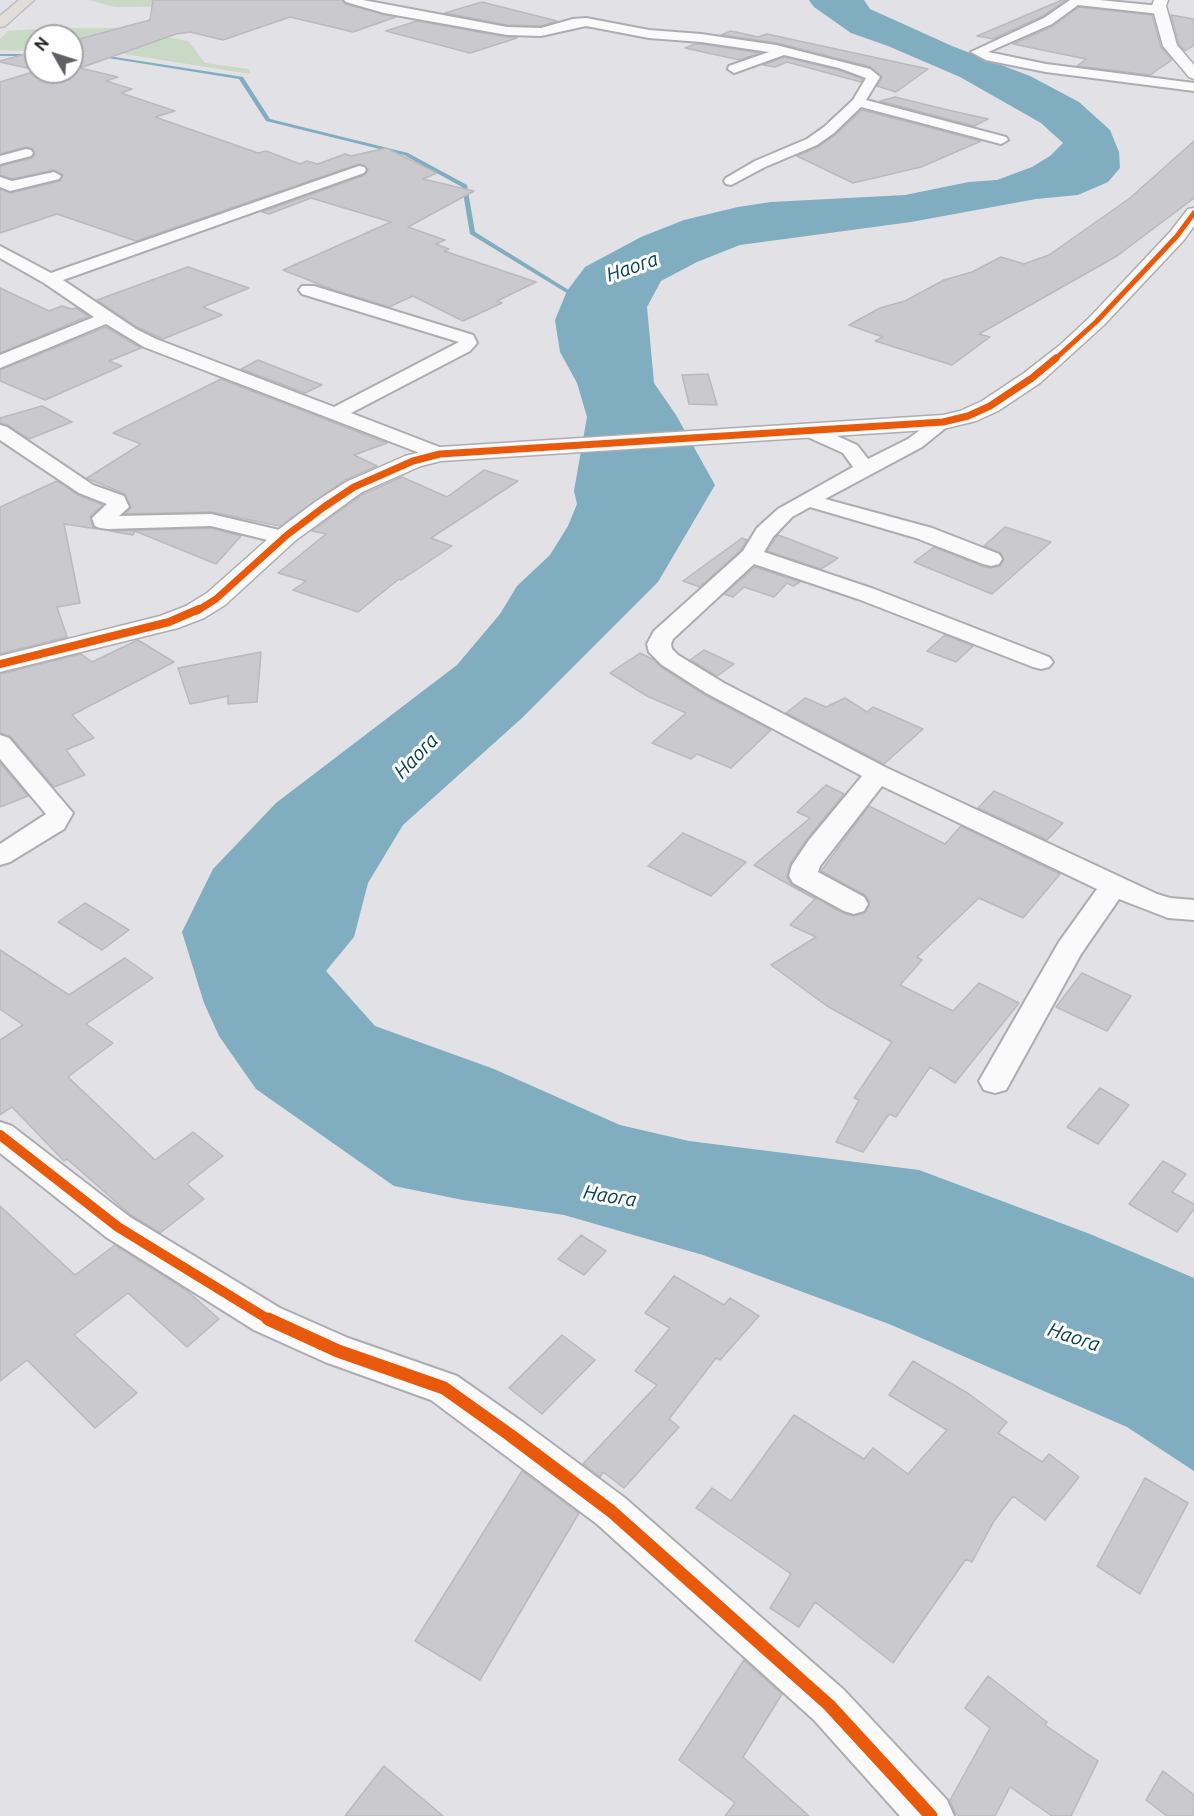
<!DOCTYPE html>
<html>
<head>
<meta charset="utf-8">
<style>
	body { margin:0 }
	#map { position:relative; width:1194px; height:1816px; overflow:hidden; background:#e1e1e6; font-family:Ubuntu,sans-serif }
	canvas { display:block }
	.north { position:absolute; left:24px; top:24px; width:60px; height:60px; box-sizing:border-box; background:#fff; border:2px solid #a4a4a5; border-radius:50%; rotate:309deg; font-size:16px; font-weight:700; line-height:24px; text-align:center; color:#1c1c1f }
	.north::after { content:''; display:block; margin:auto; width:21px; height:27px; background:#616165; clip-path:polygon(50% 0,100% 100%,50% 72%,0 100%) }
</style>
</head>
<body>
<div id="map">
<canvas width="1194" height="1816"></canvas>
<div class="north">N</div>
</div>
<script>
const g = document.querySelector('canvas').getContext('2d');
g.lineJoin = 'round';
function paint(path, color) {
  g.fillStyle = color;
  g.fill(path, 'evenodd');
}
function poly(rows) {
  const path = new Path2D();
  for (const r of rows) {
    path.moveTo(r[0], r[1]);
    for (let i = 2; i < r.length; i += 2) path.lineTo(r[i], r[i + 1]);
  }
  return path;
}
function strokePath(path, color, width, dash) {
  g.strokeStyle = color;
  g.lineWidth = width;
  g.lineCap = dash ? 'butt' : 'round';
  g.setLineDash(dash || []);
  g.stroke(path);
}
function write(font, color, halo, rows, align = 'center') {
  g.font = font + ' Ubuntu,sans-serif';
  g.lineWidth = 6;
  g.setLineDash([]);
  g.textBaseline = 'middle';
  g.strokeStyle = halo;
  g.fillStyle = color;
  for (const [text, x, y, turn = 0] of rows) {
    g.save();
    g.translate(x, y);
    g.rotate((+turn || 0) * Math.PI / 180);
    g.textAlign = isNaN(turn) ? turn : align;
    if (halo) g.strokeText(text, 0, 0);
    g.fillText(text, 0, 0);
    g.restore();
  }
}
paint(poly([
	[89,0,212,0,193,6,115,7],
	[53,28,118,28,188,41,205,63,249,69,251,74,118,53,72,52,72,36,36,36,36,51,0,50,0,39,8,31]
]), '#c9d9c5');
paint(poly([
	[809,0,864,0,870,9,952,46,1030,76,1079,102,1110,130,1119,152,1120,168,1108,182,1078,195,1036,199,911,222,740,245,697,262,661,281,647,307,654,383,676,415,715,485,658,582,522,718,403,825,368,883,354,937,326,971,375,1026,494,1069,620,1125,689,1141,919,1170,1090,1234,1194,1278,1194,1471,1127,1427,889,1324,703,1255,564,1215,463,1200,394,1186,256,1089,219,1036,204,1003,182,932,213,869,276,803,457,665,500,614,517,586,550,555,568,526,577,504,574,491,587,417,577,383,560,352,555,320,567,291,585,267,641,237,684,220,738,207,771,202,905,195,969,182,997,180,1032,167,1050,156,1063,143,1041,123,960,77,888,46,851,33,814,7]
]), '#80adc0');
paint(poly([
	[0,54,36,54,36,56,0,56,0,54],
	[72,55,108,56,243,77,270,119,408,153,467,185,475,232,580,297,575,298,470,234,462,187,404,155,266,121,239,79,108,58,72,57,72,55]
]), '#80adc0');
const building = poly([
	[153,0,342,0,345,4,396,17,353,32,290,17,223,40,190,32,176,34,80,68,118,77,106,81,132,89,121,93,175,111,155,117,258,153,266,151,300,164,307,161,318,164,345,154,351,156,386,148,437,173,423,179,474,191,408,227,445,240,436,244,449,249,444,251,536,282,497,301,502,303,463,321,413,296,389,307,334,290,283,270,391,222,311,198,269,214,262,212,365,175,368,169,359,164,136,241,57,214,0,233,0,189,11,193,60,181,63,175,54,170,12,179,0,175,0,166,32,158,35,154,33,149,26,147,0,154,0,82,36,71,72,72,72,41,150,20,153,0],
	[1062,0,1066,0,1043,16,993,39,977,36,1062,0],
	[482,2,557,21,541,26,507,25,445,13,482,2],
	[1079,7,1152,15,1161,47,1172,60,1150,75,1077,66,1086,59,1013,44,1053,26,1079,7],
	[1171,15,1194,19,1194,45,1185,51,1179,44,1171,15],
	[417,21,507,37,517,38,470,53,386,31,417,21],
	[731,31,758,37,767,34,928,69,896,92,877,86,882,77,871,67,777,43,721,35,731,31],
	[695,44,701,44,760,53,740,60,685,48,695,44],
	[36,51,36,70,0,62,0,61,36,51],
	[784,57,838,70,863,79,861,82,787,62,775,67,763,65,784,57],
	[895,97,948,110,988,119,974,126,880,101,895,97],
	[862,110,981,141,921,167,853,183,797,156,818,147,835,135,862,110],
	[1194,141,1194,198,1117,256,979,334,990,337,952,365,875,341,883,337,849,325,880,308,905,301,944,280,972,272,1001,257,1024,264,1049,255,1130,198,1194,141],
	[188,267,249,288,203,307,222,315,163,339,137,327,97,300,188,267],
	[0,288,49,311,62,306,72,309,76,308,89,316,0,353,0,288],
	[106,327,141,348,109,361,122,366,45,400,0,381,0,370,106,327],
	[258,360,322,385,305,393,241,369,258,360],
	[708,374,717,405,689,404,682,375,708,374],
	[221,379,387,443,354,455,377,466,345,480,280,526,211,512,125,514,131,507,125,494,87,478,141,444,113,433,221,379],
	[42,406,72,422,29,439,8,425,0,423,0,418,42,406],
	[484,470,518,481,431,538,452,546,401,580,399,579,358,612,293,590,306,581,278,573,326,534,312,531,363,494,402,477,447,497,484,470],
	[57,481,78,495,103,505,90,517,93,527,97,529,64,524,80,603,57,607,67,637,0,654,0,507,57,481],
	[1005,527,1051,542,992,594,914,562,934,547,982,566,990,568,1000,566,1004,560,1001,553,984,546,1005,527],
	[211,528,241,536,216,564,135,531,133,535,110,531,211,528],
	[778,535,789,539,838,558,821,569,767,551,778,535],
	[742,538,747,540,741,550,700,587,683,581,742,538],
	[755,567,800,582,793,586,787,583,774,597,744,587,733,597,724,594,755,567],
	[945,635,973,646,956,662,927,651,945,635],
	[138,640,174,662,72,715,94,738,66,750,85,775,54,787,11,737,0,733,0,674,81,654,92,662,138,640],
	[704,650,734,664,717,676,690,660,704,650],
	[261,652,257,702,228,704,228,696,190,704,178,668,261,652],
	[640,653,654,660,661,667,705,695,771,730,731,768,697,754,691,759,652,743,686,713,647,696,610,673,640,653],
	[805,698,826,707,845,698,867,712,873,707,923,729,884,764,786,713,805,698],
	[0,763,28,796,0,807,0,763],
	[826,785,844,794,807,839,790,864,787,877,792,885,843,913,853,916,865,913,870,903,865,895,821,871,869,806,945,844,961,826,1060,874,1023,918,979,898,917,957,922,960,900,985,953,1011,979,983,1019,1003,955,1083,930,1067,896,1117,889,1114,863,1152,836,1142,859,1100,854,1098,892,1042,827,1006,771,965,816,937,790,925,815,899,754,865,810,818,797,812,826,785],
	[994,791,1063,823,1047,840,978,808,994,791],
	[683,833,746,862,711,896,648,866,683,833],
	[85,903,129,930,102,950,58,922,85,903],
	[0,950,69,995,125,958,153,978,86,1024,113,1043,68,1077,155,1160,193,1132,223,1156,187,1184,204,1199,160,1233,131,1215,67,1159,64,1161,12,1107,0,1115,0,1040,23,1025,0,1009,0,950],
	[1082,973,1131,996,1107,1031,1056,1007,1082,973],
	[1100,1088,1129,1105,1098,1144,1067,1127,1100,1088],
	[1163,1161,1186,1174,1172,1192,1194,1204,1194,1209,1177,1232,1129,1204,1163,1161],
	[0,1206,75,1275,115,1245,185,1289,219,1319,187,1347,128,1293,74,1335,137,1393,95,1428,27,1360,0,1381,0,1206],
	[581,1235,606,1251,584,1275,558,1259,581,1235],
	[674,1276,724,1305,730,1298,759,1316,720,1360,716,1358,669,1419,679,1427,624,1488,603,1472,600,1477,583,1464,657,1385,635,1371,670,1328,645,1313,674,1276],
	[562,1335,595,1360,542,1414,509,1388,562,1335],
	[913,1361,969,1394,1007,1422,998,1433,1042,1462,1049,1454,1079,1477,1045,1520,1013,1496,994,1521,972,1562,966,1559,893,1663,815,1602,799,1627,770,1608,791,1574,696,1508,712,1488,731,1501,794,1415,864,1459,873,1448,908,1474,947,1430,889,1395,913,1361],
	[522,1471,579,1513,480,1680,415,1641,522,1471],
	[1145,1478,1188,1503,1140,1594,1097,1566,1145,1478],
	[744,1660,782,1694,743,1757,809,1816,725,1816,735,1803,679,1760,744,1660],
	[988,1676,1047,1722,1045,1725,1098,1761,1071,1816,1052,1816,1010,1787,995,1816,959,1816,955,1813,950,1800,990,1728,965,1708,988,1676],
	[384,1766,443,1816,345,1816,384,1766],
	[1163,1771,1194,1795,1194,1816,1167,1816,1146,1800,1163,1771]
]);
paint(building, '#cacace');
strokePath(building, '#bababe', 1.5);
const street = poly([
	[344,0,363,0,507,27,541,28,573,19,586,18,649,30,701,34,776,45,870,69,880,77,866,100,1006,137,1008,140,1001,144,861,107,834,133,817,145,765,167,731,185,726,184,724,181,726,178,755,161,807,139,824,127,853,100,866,78,839,68,784,55,734,73,728,69,729,66,769,52,701,42,649,38,586,26,541,36,507,35,384,13,346,2,344,0],
	[1070,0,1099,0,1160,6,1166,10,1160,14,1078,5,1052,24,988,52,1046,64,1194,83,1194,91,1046,72,986,60,971,52,1044,18,1070,0],
	[26,149,31,150,33,153,31,156,0,164,0,156,26,149],
	[359,166,364,167,366,170,364,173,63,280,136,329,156,339,334,407,459,342,302,294,299,290,302,286,314,286,473,335,477,343,470,351,351,413,447,450,450,454,447,458,433,458,144,347,106,324,0,368,0,355,94,317,44,283,0,258,0,246,51,273,359,166],
	[54,172,61,176,59,179,10,191,0,187,0,177,12,181,54,172],
	[943,416,950,418,953,422,922,447,825,499,932,528,999,554,1002,559,999,564,991,566,983,564,916,538,810,507,792,517,773,537,764,552,874,589,1049,657,1053,662,1049,667,1041,669,1033,667,858,599,754,564,673,639,671,644,672,649,678,655,724,683,887,768,1157,894,1170,898,1194,900,1194,920,1168,918,1119,899,1081,954,1006,1090,995,1093,984,1090,979,1081,1059,942,1097,889,882,786,820,866,818,872,864,897,868,904,864,911,854,914,844,911,793,883,789,876,792,865,809,840,862,776,706,693,662,665,649,652,647,644,654,631,743,551,757,528,778,509,853,467,843,453,801,434,798,430,801,426,815,426,857,445,868,459,908,439,936,418,943,416],
	[0,425,7,427,93,485,124,496,129,507,119,516,211,514,292,533,295,538,292,543,284,544,211,526,108,529,100,528,95,526,92,518,107,504,79,493,0,440,0,425],
	[0,735,9,738,73,813,64,829,10,862,0,865,0,844,46,814,0,759,0,735],
	[0,1122,12,1126,130,1217,280,1308,348,1338,457,1376,524,1423,625,1498,844,1690,947,1800,954,1816,900,1816,814,1720,597,1524,431,1400,325,1362,254,1330,106,1237,0,1153,0,1122]
]);
const secondary = poly([
	[1154,0,1168,0,1166,6,1177,45,1194,65,1194,79,1189,77,1163,46,1152,6,1154,0],
	[1194,208,1194,226,1184,240,1104,325,1040,383,998,411,976,421,943,429,441,461,421,466,362,492,296,540,225,605,204,618,178,628,0,672,0,656,160,616,186,606,207,593,278,530,315,502,346,482,405,456,440,447,943,415,960,411,982,401,1024,373,1060,345,1090,317,1170,232,1188,209,1194,208]
]);
const primary = poly([
	[19,0,34,0,5,26,0,27,0,16,19,0]
]);
strokePath(street, '#adadb1', 4);
strokePath(secondary, '#adadb1', 3);
strokePath(primary, '#bfbfc1', 3);
paint(street, '#fafafb');
paint(secondary, '#fafafb');
paint(primary, '#e1ded9');
strokePath(poly([
	[1054,360,1097,321,1177,236,1194,213]
]), '#e8590c', 5);
strokePath(poly([
	[197,611,216,599,287,535,324,507,354,487,413,461,440,454,943,422,968,416,990,406,1032,378,1056,358]
]), '#e8590c', 7);
strokePath(poly([
	[0,664,169,622,199,609]
]), '#e8590c', 8);
strokePath(poly([
	[0,1135,118,1227,271,1321]
]), '#e8590c', 10);
strokePath(poly([
	[268,1319,338,1351,444,1388,510,1435,611,1511,829,1705,931,1816]
]), '#e8590c', 13);
write('italic 20px', '#064154', '#fff', [
	["Haora",632,267,-19],
	["Haora",416,756,-46],
	["Haora",610,1196,9],
	["Haora",1074,1337,18]
]);
</script>
</body>
</html>
